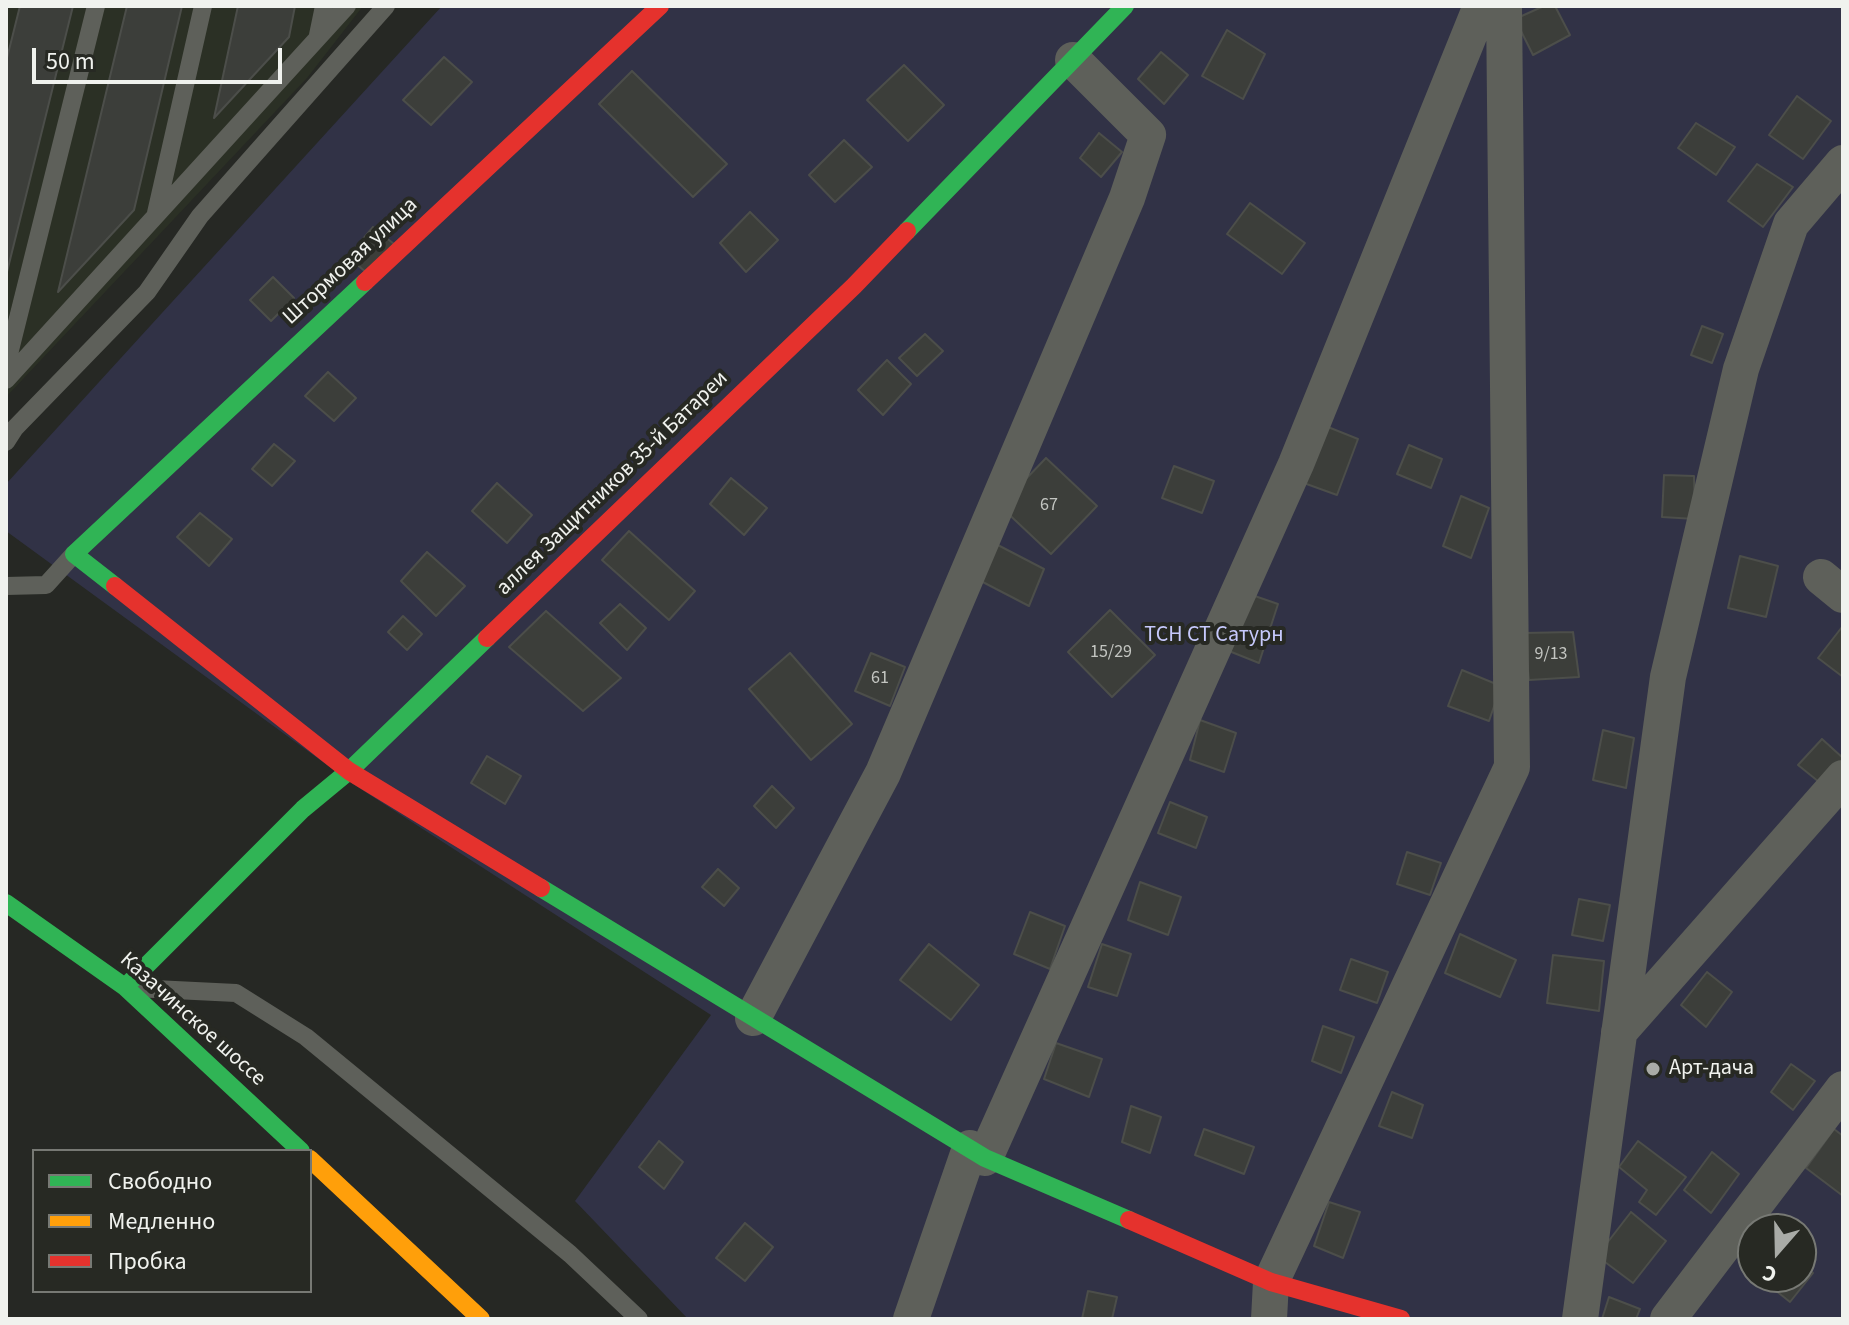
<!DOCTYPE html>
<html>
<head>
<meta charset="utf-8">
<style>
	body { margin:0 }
	#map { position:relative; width:1849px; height:1325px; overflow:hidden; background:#262824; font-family:"Source Sans 3",sans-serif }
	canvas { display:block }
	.frame { position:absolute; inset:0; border:8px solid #f0f2ee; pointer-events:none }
	.legend { position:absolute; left:32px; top:1149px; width:280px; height:144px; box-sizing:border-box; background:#272923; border:2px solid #777974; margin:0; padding:10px 14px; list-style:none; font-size:24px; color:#f0f2ee }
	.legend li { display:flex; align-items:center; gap:16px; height:40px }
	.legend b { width:40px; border:2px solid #777974 }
	.north { position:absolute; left:1737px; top:1213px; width:80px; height:80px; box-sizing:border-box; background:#272923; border:2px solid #777974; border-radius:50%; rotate:200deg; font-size:22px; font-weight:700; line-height:32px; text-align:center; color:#f0f2ee }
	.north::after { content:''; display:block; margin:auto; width:28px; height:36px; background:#a9aba7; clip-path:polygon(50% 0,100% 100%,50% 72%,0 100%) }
	.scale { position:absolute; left:32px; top:48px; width:250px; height:36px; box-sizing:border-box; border:4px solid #f0f2ee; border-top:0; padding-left:10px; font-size:24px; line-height:28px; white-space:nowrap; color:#f0f2ee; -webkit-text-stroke:6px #272923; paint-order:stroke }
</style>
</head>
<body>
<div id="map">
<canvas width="1849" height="1325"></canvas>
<div class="frame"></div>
<ul class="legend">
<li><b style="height:10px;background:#30b455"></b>Свободно</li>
<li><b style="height:10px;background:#ff9f0a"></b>Медленно</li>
<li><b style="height:10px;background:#e5322d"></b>Пробка</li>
</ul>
<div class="north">С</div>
<div class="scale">50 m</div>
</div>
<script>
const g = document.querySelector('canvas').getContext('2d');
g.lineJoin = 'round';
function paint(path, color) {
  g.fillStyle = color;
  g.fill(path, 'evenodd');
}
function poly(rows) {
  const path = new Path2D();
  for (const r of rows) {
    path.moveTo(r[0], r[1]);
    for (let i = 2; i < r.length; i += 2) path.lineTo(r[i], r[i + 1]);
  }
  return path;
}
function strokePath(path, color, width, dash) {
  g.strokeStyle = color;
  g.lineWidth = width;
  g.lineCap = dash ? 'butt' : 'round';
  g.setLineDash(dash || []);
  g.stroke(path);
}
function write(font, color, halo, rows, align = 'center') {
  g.font = font + ' "Source Sans 3",sans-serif';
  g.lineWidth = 8;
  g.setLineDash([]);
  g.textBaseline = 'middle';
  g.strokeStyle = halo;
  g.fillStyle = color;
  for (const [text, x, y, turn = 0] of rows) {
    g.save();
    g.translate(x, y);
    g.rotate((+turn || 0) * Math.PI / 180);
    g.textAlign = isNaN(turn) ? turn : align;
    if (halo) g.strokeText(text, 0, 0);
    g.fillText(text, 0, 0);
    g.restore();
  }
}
paint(poly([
	[6,6,363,6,307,78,6,397]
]), '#2b3025');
paint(poly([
	[442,6,1843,6,1843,1319,688,1319,575,1201,711,1015,353,784,6,531,6,484],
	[1753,1229,1801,1229,1801,1277,1753,1277]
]), '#313246');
const building = poly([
	[20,6,73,6,6,276,6,62,20,6],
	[127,6,182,6,134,210,58,292,127,6],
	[238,6,295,6,289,37,214,118,238,6],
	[1544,6,1555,6,1570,35,1533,55,1515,19,1544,6],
	[1227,30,1265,54,1243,99,1202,76,1227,30],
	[1161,52,1188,75,1164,104,1138,79,1161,52],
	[444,57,472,82,431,125,403,100,444,57],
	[904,65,944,105,908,141,867,100,904,65],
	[632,71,727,164,693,197,599,104,632,71],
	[1797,96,1831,121,1803,159,1769,135,1797,96],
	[1696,123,1735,147,1716,175,1678,148,1696,123],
	[1099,133,1122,152,1101,177,1080,158,1099,133],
	[844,140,872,167,835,202,809,175,844,140],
	[1757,164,1793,187,1763,227,1728,201,1757,164],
	[1250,203,1305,243,1282,274,1227,234,1250,203],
	[750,212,778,240,746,272,720,243,750,212],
	[373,227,394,244,367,273,348,257,373,227],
	[273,277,294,298,271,321,250,300,273,277],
	[1702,326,1723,334,1712,363,1691,355,1702,326],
	[925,334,943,351,917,376,899,358,925,334],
	[887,360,911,384,883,415,858,390,887,360],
	[328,372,356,398,334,421,305,396,328,372],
	[1323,425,1358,439,1337,495,1301,482,1323,425],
	[274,444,295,461,272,486,252,469,274,444],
	[1409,445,1442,459,1431,488,1397,474,1409,445],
	[1046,458,1097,506,1051,554,1000,506,1046,458],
	[1174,466,1214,481,1202,513,1162,498,1174,466],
	[1664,475,1694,476,1695,519,1662,517,1664,475],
	[731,478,767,508,744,535,710,504,731,478],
	[497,483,532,515,507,543,472,511,497,483],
	[1461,496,1489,508,1471,558,1443,546,1461,496],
	[200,513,232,539,209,566,177,537,200,513],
	[629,531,695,591,669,620,602,560,629,531],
	[992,542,1044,569,1029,606,975,578,992,542],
	[427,552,465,586,436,616,401,581,427,552],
	[1740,556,1778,566,1766,617,1728,608,1740,556],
	[1249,594,1278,604,1259,663,1229,651,1249,594],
	[620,604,646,628,627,650,600,623,620,604],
	[1110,610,1155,655,1112,697,1068,652,1110,610],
	[546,611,621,678,583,711,509,647,546,611],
	[403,616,422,634,407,650,388,632,403,616],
	[1842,627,1843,628,1843,677,1818,658,1842,627],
	[1573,632,1579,677,1529,680,1524,633,1573,632],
	[790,653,852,724,811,760,749,689,790,653],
	[871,653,905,667,890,706,855,691,871,653],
	[1462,670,1501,686,1489,721,1448,706,1462,670],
	[1200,720,1236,733,1224,772,1190,760,1200,720],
	[1603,730,1634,738,1626,788,1593,780,1603,730],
	[1822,739,1843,758,1843,763,1824,786,1798,765,1822,739],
	[487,756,521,776,505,804,471,783,487,756],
	[772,786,794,808,776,828,754,806,772,786],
	[1170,802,1207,817,1196,848,1158,833,1170,802],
	[1407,852,1441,863,1430,895,1397,884,1407,852],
	[718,869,739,888,724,906,702,887,718,869],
	[1140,882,1181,897,1168,935,1128,920,1140,882],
	[1579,899,1610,905,1603,941,1572,935,1579,899],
	[1030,912,1065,926,1050,969,1014,954,1030,912],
	[1460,934,1516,960,1500,997,1445,973,1460,934],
	[929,944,979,985,951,1020,900,980,929,944],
	[1102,944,1131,954,1117,996,1088,987,1102,944],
	[1553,955,1604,961,1599,1011,1547,1003,1553,955],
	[1351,959,1388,972,1377,1003,1340,990,1351,959],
	[1707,972,1732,992,1706,1027,1681,1005,1707,972],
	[1323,1026,1354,1037,1341,1073,1312,1061,1323,1026],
	[1056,1043,1102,1059,1089,1097,1044,1079,1056,1043],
	[1791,1064,1815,1081,1793,1110,1771,1092,1791,1064],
	[1392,1092,1423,1105,1412,1138,1379,1126,1392,1092],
	[1131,1106,1161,1117,1150,1153,1122,1142,1131,1106],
	[1204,1129,1254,1147,1244,1174,1195,1155,1204,1129],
	[1834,1129,1843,1136,1843,1196,1806,1168,1834,1129],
	[659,1141,683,1162,664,1189,639,1167,659,1141],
	[1638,1141,1686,1177,1656,1215,1639,1202,1647,1190,1619,1167,1638,1141],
	[1712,1152,1739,1174,1711,1213,1684,1190,1712,1152],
	[1329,1202,1360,1212,1343,1258,1314,1246,1329,1202],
	[1631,1212,1666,1241,1633,1283,1597,1256,1631,1212],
	[745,1223,773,1247,745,1281,716,1258,745,1223],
	[1801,1263,1813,1273,1790,1302,1770,1286,1778,1277,1801,1277,1801,1263],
	[1088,1291,1117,1297,1112,1319,1082,1319,1088,1291],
	[1609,1297,1640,1309,1636,1319,1602,1319,1609,1297]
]);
paint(building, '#3c3e3a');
strokePath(building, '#4c4e4a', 2);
strokePath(poly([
	[318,35,324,6],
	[156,213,203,6],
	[6,366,96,6],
	[6,380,347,6],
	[6,442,15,428,147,292,200,216,386,6],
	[6,586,46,585,74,554],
	[134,988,236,993,306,1037,570,1254,639,1319]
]), '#5e605a', 18);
strokePath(poly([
	[1821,577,1843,595],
	[753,1018,883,773,1127,198,1148,135,1073,60],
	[1619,1032,1843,778],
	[985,1158,1296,464,1481,6],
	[911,1319,970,1148],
	[1269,1319,1271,1282,1512,767,1504,6],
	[1580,1319,1668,677,1741,369,1791,224,1843,163],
	[1668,1319,1843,1089]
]), '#5e605a', 36);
strokePath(poly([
	[907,231,1125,6],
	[115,586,74,554,365,282],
	[541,888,985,1158,1129,1220],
	[6,903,125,987,301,1151],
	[125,987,303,809,349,771,487,638]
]), '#30b455', 18);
strokePath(poly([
	[310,1159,481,1319]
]), '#ff9f0a', 18);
strokePath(poly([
	[365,282,660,6],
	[115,586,349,771,541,888],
	[487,638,854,286,907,231],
	[1129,1220,1271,1282,1401,1319]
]), '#e5322d', 18);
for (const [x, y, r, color] of [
	[1653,1069,8,"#a9aba7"]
]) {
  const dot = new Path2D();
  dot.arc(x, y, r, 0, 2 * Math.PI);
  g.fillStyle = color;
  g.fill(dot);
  strokePath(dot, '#272923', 3);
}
write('18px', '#c3c5c1', null, [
	["67",1049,506],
	["15/29",1111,653],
	["9/13",1551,655],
	["61",880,679]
]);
write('22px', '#f0f2ee', '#272923', [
	["Штормовая улица",351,262,-43],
	["аллея Защитников 35-й Батареи",613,484,-44],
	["Казачинское шоссе",192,1020,42]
]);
write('22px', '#c6c9fc', '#272923', [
	["ТСН СТ Сатурн",1214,636]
]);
write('22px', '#f0f2ee', '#272923', [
	["Арт-дача",1669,1069]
], 'left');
</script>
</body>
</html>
